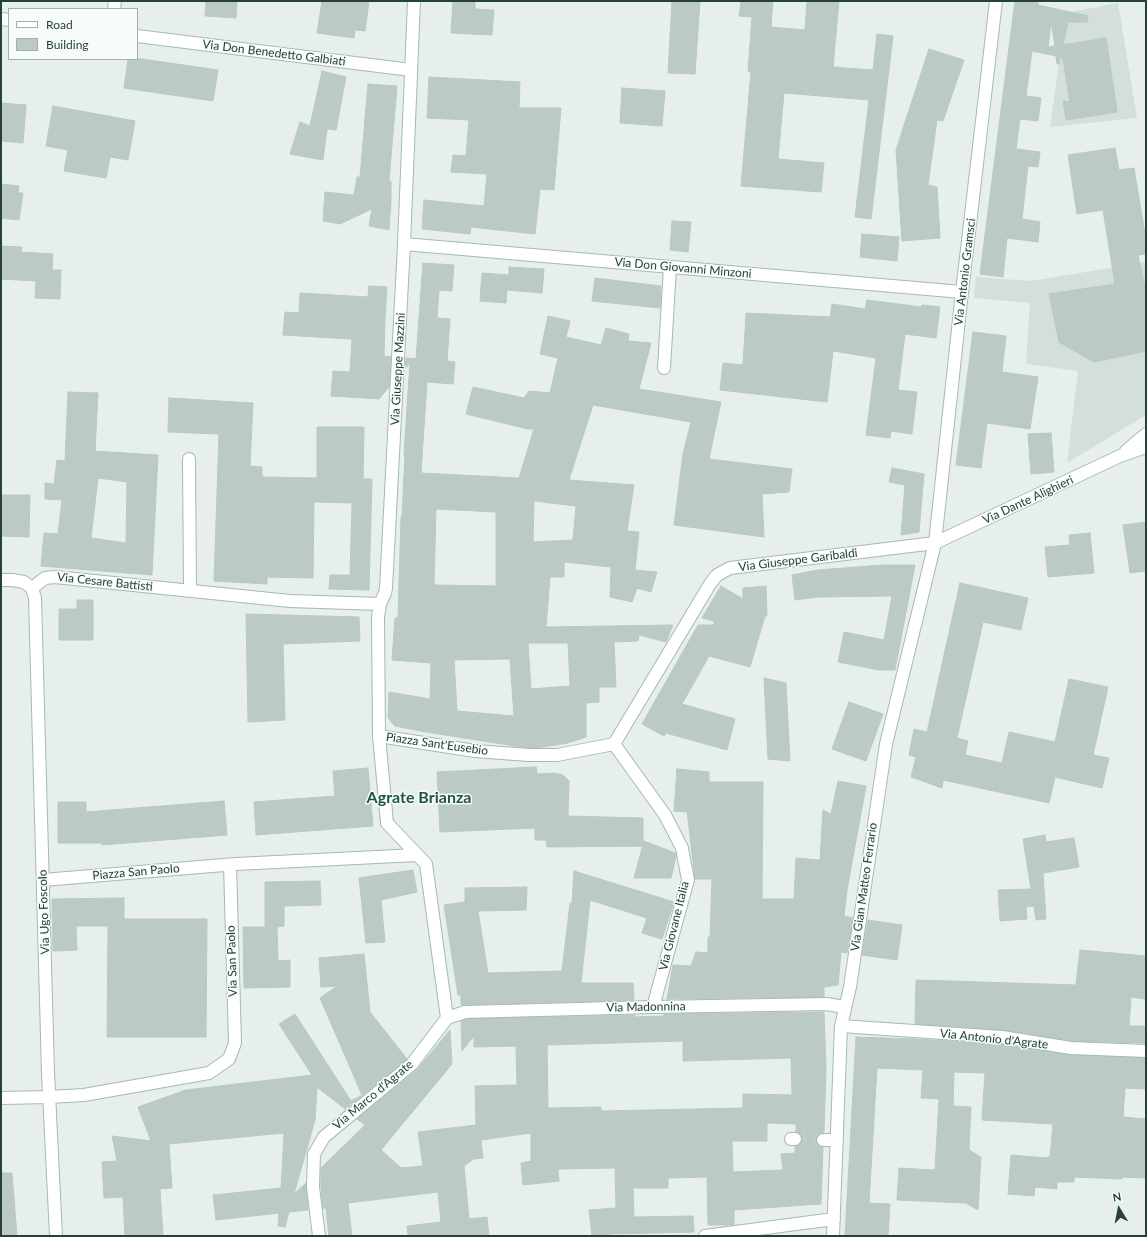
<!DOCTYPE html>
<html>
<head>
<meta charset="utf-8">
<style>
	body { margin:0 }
	#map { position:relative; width:1147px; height:1237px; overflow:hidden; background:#e6efeb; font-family:Lato,sans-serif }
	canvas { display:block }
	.frame { position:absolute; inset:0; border:2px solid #24423a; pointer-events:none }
	.legend { position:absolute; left:8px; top:8px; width:130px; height:52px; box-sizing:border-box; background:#f7fbf9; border:1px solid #a3b1ad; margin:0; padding:5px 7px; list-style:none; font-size:12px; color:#24423a }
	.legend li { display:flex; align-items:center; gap:8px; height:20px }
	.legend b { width:20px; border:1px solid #a3b1ad }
	.north { position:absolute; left:1099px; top:1189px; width:40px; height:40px; -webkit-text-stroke:3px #f7fbf9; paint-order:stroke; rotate:350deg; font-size:11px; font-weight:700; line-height:16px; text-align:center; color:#24423a }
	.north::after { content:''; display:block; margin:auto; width:14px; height:18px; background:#24423a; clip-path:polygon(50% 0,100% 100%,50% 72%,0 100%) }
</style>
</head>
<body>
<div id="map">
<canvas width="1147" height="1237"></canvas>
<div class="frame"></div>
<ul class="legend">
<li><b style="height:5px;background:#fff"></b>Road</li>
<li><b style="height:11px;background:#bbcac4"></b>Building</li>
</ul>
<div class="north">N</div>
</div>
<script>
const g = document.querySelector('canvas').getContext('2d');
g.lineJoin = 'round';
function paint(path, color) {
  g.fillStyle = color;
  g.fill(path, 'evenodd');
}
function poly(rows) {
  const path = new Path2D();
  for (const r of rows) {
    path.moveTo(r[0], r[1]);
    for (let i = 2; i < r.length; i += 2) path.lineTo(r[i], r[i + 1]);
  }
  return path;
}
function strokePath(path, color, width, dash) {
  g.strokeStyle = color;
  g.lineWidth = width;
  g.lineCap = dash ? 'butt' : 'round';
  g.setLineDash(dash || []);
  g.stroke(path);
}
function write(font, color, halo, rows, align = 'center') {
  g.font = font + ' Lato,sans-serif';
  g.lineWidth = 3;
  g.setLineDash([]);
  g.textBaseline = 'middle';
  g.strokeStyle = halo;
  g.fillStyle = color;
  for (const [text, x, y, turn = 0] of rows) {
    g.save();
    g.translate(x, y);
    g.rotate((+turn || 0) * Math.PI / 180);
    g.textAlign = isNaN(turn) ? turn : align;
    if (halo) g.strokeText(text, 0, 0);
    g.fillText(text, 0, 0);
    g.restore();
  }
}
paint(poly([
	[1118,3,1137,118,1050,127,1060,57,1070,12],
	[1146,262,1146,415,1067,463,1078,371,1026,364,1030,303,974,298,976,277,1031,281]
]), '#d4dfda');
const building = poly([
	[206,1,237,1,236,18,205,16,206,1],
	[322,1,369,1,365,31,355,30,354,38,317,33,322,1],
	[453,1,475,1,475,9,494,10,492,35,451,33,453,1],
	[672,1,700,1,695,74,668,73,672,1],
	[741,1,773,1,771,27,805,30,807,1,839,1,833,67,873,70,877,34,893,36,871,219,855,217,869,100,784,93,778,159,824,163,821,192,741,186,751,72,748,72,752,17,739,16,741,1],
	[1015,1,1038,1,1038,5,1088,16,1087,22,1068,22,1063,45,1106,38,1117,112,1066,120,1063,101,1070,102,1063,58,1060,57,1059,64,1057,64,1056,56,1032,51,1026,96,1041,98,1038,121,1020,119,1016,149,1040,152,1038,167,1028,166,1022,219,1040,222,1038,242,1007,238,1003,277,980,274,1015,1],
	[1051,22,1055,46,1048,47,1051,22],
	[929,49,964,60,943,121,937,120,928,185,937,187,940,238,902,241,896,150,929,49],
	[128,59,142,59,218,70,213,101,124,88,128,59],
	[322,71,346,77,336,130,327,129,323,160,290,154,300,122,310,126,322,71],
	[429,77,520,82,519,108,561,108,554,190,540,189,535,234,471,227,470,234,422,229,424,200,484,206,487,174,451,172,453,155,466,156,469,120,427,118,429,77],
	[368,84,397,86,389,181,391,181,391,200,389,230,369,226,372,209,340,224,323,221,325,192,354,195,357,177,360,177,368,84],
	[622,88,665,91,662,126,620,123,622,88],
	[1,103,26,105,23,143,1,141,1,103],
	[53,106,135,121,128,160,110,157,106,178,64,171,68,150,46,146,53,106],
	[1115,148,1119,170,1134,168,1146,240,1146,254,1138,255,1146,291,1146,351,1094,362,1059,342,1049,294,1115,284,1103,210,1077,214,1068,155,1115,148],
	[1,184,19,186,18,193,23,193,19,220,1,218,1,184],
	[672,221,691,222,688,252,670,250,672,221],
	[862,234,899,237,897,261,860,257,862,234],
	[1,246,22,247,21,252,53,254,52,270,61,270,60,299,35,298,36,281,1,279,1,246],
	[423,263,454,265,452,291,439,290,437,318,450,319,447,361,455,362,453,384,427,382,421,473,519,478,534,429,528,429,466,414,473,387,524,398,529,391,550,393,558,358,540,354,548,316,570,321,566,337,601,345,606,328,629,334,628,341,651,343,639,389,721,402,709,459,792,469,789,492,762,494,764,537,674,525,683,454,691,422,593,405,569,480,634,485,627,531,639,532,635,570,657,572,651,592,637,588,632,602,610,597,611,567,564,562,564,577,550,577,546,627,673,625,666,642,639,635,638,641,614,642,616,687,599,687,599,702,586,703,586,737,568,743,536,748,521,747,426,732,395,726,388,718,389,692,430,699,431,663,392,660,395,618,398,618,401,517,402,517,405,455,404,455,410,363,405,369,406,358,416,359,423,263],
	[534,501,576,506,573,540,533,542,534,501],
	[436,509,496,512,496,586,434,585,436,509],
	[528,643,568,643,570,686,531,689,528,643],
	[510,659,514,716,457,711,454,660,510,659],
	[509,267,544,269,542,293,507,290,506,303,480,301,482,273,509,275,509,267],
	[595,278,661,286,660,308,592,301,595,278],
	[369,286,387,287,385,318,384,356,391,357,389,387,379,399,331,396,333,371,350,372,352,339,283,335,285,312,299,313,300,293,368,297,369,286],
	[867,300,921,307,922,305,940,307,936,338,905,334,898,390,917,392,912,434,891,431,890,438,866,435,876,358,833,351,827,402,720,390,723,363,743,365,746,313,830,317,832,304,865,309,867,300],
	[973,332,1006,336,1002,372,1038,377,1030,429,987,423,981,468,956,465,973,332],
	[68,392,98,393,95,451,158,455,152,575,41,566,44,533,58,534,62,500,45,499,45,483,54,484,57,460,65,461,68,392],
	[98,478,127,482,126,543,91,538,98,478],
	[169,398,253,403,250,466,262,467,262,477,317,478,317,427,364,427,363,479,372,479,369,590,329,589,330,575,350,575,352,503,314,502,313,578,267,577,267,584,214,581,219,434,168,432,169,398],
	[1051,433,1054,472,1031,474,1028,434,1051,433],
	[892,468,924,474,919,532,901,535,905,485,889,482,892,468],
	[1,495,30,495,29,537,1,536,1,495],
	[1146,522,1146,571,1130,573,1123,525,1146,522],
	[1090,533,1094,573,1048,577,1045,547,1070,545,1069,535,1090,533],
	[883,565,915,565,895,670,879,670,838,662,844,632,884,640,892,596,818,597,795,600,792,575,818,570,883,565],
	[960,583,1028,598,1021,630,983,622,957,738,968,741,965,755,1002,763,1009,732,1055,742,1069,679,1108,687,1093,755,1109,758,1102,788,1055,777,1049,803,943,780,942,788,911,777,916,757,909,755,914,729,927,732,960,583],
	[721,586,743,599,743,588,766,586,767,616,765,616,750,667,709,656,682,704,735,719,727,750,666,733,664,736,642,724,698,625,714,625,714,621,702,618,721,586],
	[77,600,93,600,93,640,59,640,59,609,77,609,77,600],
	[246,614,359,617,360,641,283,644,285,720,248,722,246,614],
	[764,678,786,683,790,761,768,759,764,678],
	[849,702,883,714,866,761,832,749,849,702],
	[536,767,537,774,554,773,563,775,569,781,568,816,643,818,643,846,547,847,546,840,535,840,535,828,440,832,437,772,536,767],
	[368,768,373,826,256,835,254,802,335,796,333,771,368,768],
	[677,769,709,772,709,782,763,782,762,899,794,899,796,858,820,860,823,810,831,814,838,781,866,786,847,890,844,916,853,918,847,953,841,952,838,985,824,987,824,997,667,999,673,965,691,966,696,952,708,953,708,937,710,937,712,879,695,879,687,810,687,812,674,811,677,769],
	[224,801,227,835,102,845,102,843,58,843,58,802,86,802,86,812,224,801],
	[1045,835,1046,842,1074,838,1079,867,1043,873,1046,919,1036,920,1034,906,1026,907,1027,919,1000,921,998,890,1031,889,1023,839,1045,835],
	[644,841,675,853,676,857,671,878,634,878,644,841],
	[413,870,417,892,381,900,385,942,366,943,359,878,413,870],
	[574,871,674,902,662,939,642,933,647,918,590,900,581,983,633,983,634,1000,461,1005,461,995,458,995,444,905,465,902,465,888,527,887,526,910,478,911,488,973,562,971,570,903,572,904,574,871],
	[320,881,321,905,284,906,284,926,277,927,278,961,290,960,290,987,244,988,243,927,265,927,265,882,320,881],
	[124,898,124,919,207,919,206,1037,107,1037,108,926,76,926,77,950,53,951,52,899,124,898],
	[868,920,902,925,897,960,862,955,868,920],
	[1080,950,1146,956,1146,999,1131,997,1129,1026,1146,1026,1146,1043,1072,1041,1003,1030,915,1024,916,980,1076,985,1080,950],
	[364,954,370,1012,407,1059,345,1109,317,1087,315,1120,294,1194,306,1183,308,1210,289,1212,285,1227,278,1226,279,1213,216,1220,213,1195,281,1188,284,1133,169,1144,172,1188,160,1189,163,1236,125,1236,123,1197,104,1198,102,1162,117,1161,112,1136,151,1141,138,1107,186,1090,312,1075,279,1024,295,1014,351,1101,362,1095,320,998,337,986,321,987,319,958,364,954],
	[824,1012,826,1068,824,1132,819,1134,816,1140,817,1144,823,1148,821,1204,734,1210,734,1225,708,1225,707,1177,668,1178,668,1188,633,1188,634,1217,693,1216,694,1232,609,1234,609,1236,592,1236,589,1210,616,1208,615,1168,558,1169,559,1181,523,1185,521,1163,531,1161,531,1133,481,1140,483,1158,474,1159,464,1166,469,1219,487,1217,489,1236,408,1236,407,1226,441,1222,438,1192,348,1203,352,1236,329,1236,326,1208,323,1208,321,1187,321,1168,365,1125,357,1119,417,1070,450,1030,452,1064,381,1150,401,1168,423,1166,418,1132,476,1125,475,1086,517,1085,516,1046,474,1047,474,1036,462,1051,461,1021,466,1019,635,1015,635,1017,664,1016,664,1014,824,1012],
	[683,1041,683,1061,791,1058,792,1095,743,1094,743,1108,601,1111,601,1107,548,1108,547,1045,683,1041],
	[767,1123,796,1124,796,1132,801,1135,802,1139,799,1145,795,1146,795,1153,781,1154,783,1170,733,1172,732,1141,767,1141,767,1123],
	[856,1037,914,1039,1001,1044,1071,1055,1146,1058,1146,1089,1125,1088,1123,1117,1146,1119,1146,1178,1122,1177,1122,1179,1074,1177,1074,1182,1057,1182,1057,1189,1035,1187,1034,1196,1008,1194,1011,1155,1048,1158,1048,1157,1050,1157,1053,1124,982,1120,985,1073,954,1072,953,1106,971,1107,969,1150,981,1157,978,1210,966,1203,897,1200,899,1168,935,1170,939,1099,921,1098,923,1070,877,1068,869,1203,890,1204,888,1236,845,1236,856,1037],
	[1,1173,12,1173,17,1236,1,1236,1,1173]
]);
paint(building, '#bbcac4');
strokePath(building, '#b8c9c2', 1);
strokePath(poly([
	[795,1139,823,1140]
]), '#bfccc8', 12, [12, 6]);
const minor = poly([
	[114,9,115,1],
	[1,19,9,20],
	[137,36,411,70],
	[404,244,962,292],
	[664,368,670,267],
	[1126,451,1146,434],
	[189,459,190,590],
	[1,580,12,580,24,582,32,588],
	[32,588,35,598,48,1073,56,1236],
	[32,588,45,578,55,577,290,601,380,604],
	[379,736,475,751,529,755,557,755,614,744],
	[614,744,710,584,717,575,730,568,935,543,1120,456,1146,447],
	[614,744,665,815,682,848,688,880,653,1007],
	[43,880,236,864,417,855],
	[447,1018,465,1012,653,1007,827,1004,844,1007],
	[841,1026,1002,1037,1071,1048,1146,1051],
	[1,1098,49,1097,84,1095,209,1073,229,1059,235,1043,230,865],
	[791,1139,795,1139],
	[823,1140,837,1140],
	[319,1236,313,1187,314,1154,324,1137,412,1064,447,1018,426,864,387,823,379,736,378,617,380,604,385,593,386,588,404,244,414,1],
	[705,1236,834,1219],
	[833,1236,841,1026,850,987,886,744,935,543,962,292,996,1]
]);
strokePath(minor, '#a8b8b2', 14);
strokePath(minor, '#fff', 12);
write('12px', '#24423a', '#f7fbf9', [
	["Via Don Benedetto Galbiati",274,53,7],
	["Via Don Giovanni Minzoni",683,268,5],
	["Via Antonio Gramsci",965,272,-83],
	["Via Giuseppe Mazzini",398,369,-87],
	["Via Dante Alighieri",1028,500,-25],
	["Via Giuseppe Garibaldi",798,560,-7],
	["Via Cesare Battisti",105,582,6],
	["Piazza Sant'Eusebio",437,744,8],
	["Piazza San Paolo",136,872,-5],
	["Via Gian Matteo Ferrario",864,887,-82],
	["Via Ugo Foscolo",44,912,-92],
	["Via Giovane Italia",674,926,-76],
	["Via San Paolo",232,961,-92],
	["Via Madonnina",646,1007,-1],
	["Via Antonio d'Agrate",994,1039,6],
	["Via Marco d'Agrate",373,1095,-40]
]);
write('bold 16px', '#1f5548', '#f7fbf9', [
	["Agrate Brianza",419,798]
]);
</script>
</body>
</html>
